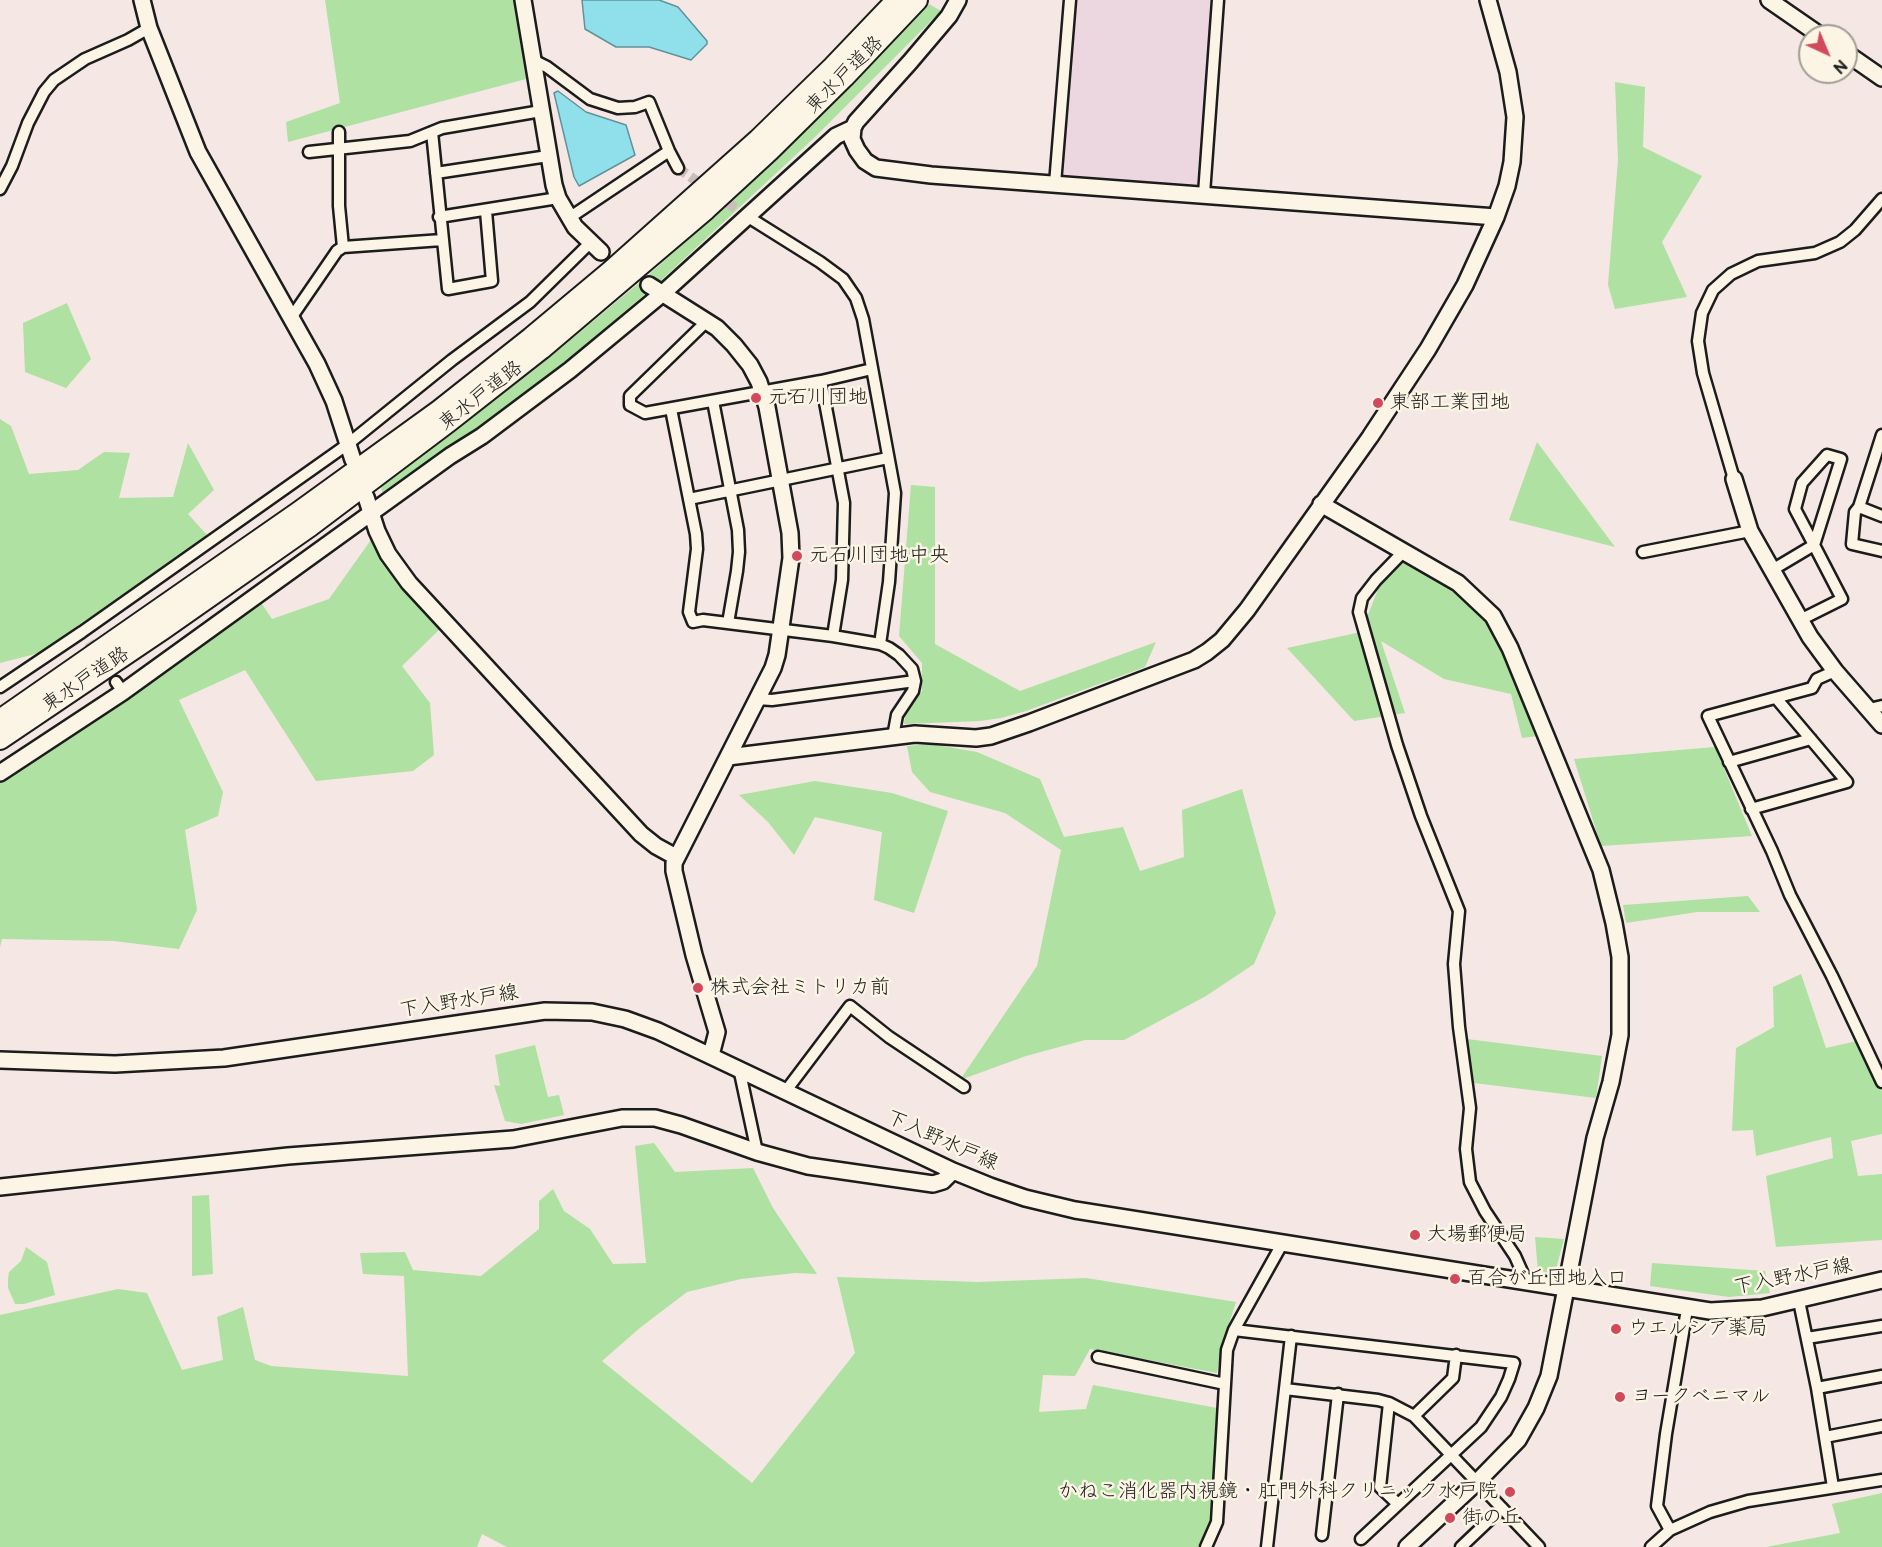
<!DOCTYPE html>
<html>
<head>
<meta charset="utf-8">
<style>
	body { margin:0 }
	#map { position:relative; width:1882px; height:1547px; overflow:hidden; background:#f5e7e3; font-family:"Balsamiq Sans",sans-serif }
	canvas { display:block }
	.north { position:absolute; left:1798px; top:24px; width:60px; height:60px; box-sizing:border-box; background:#fcf5e5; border:2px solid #a29e95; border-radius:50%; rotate:136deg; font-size:16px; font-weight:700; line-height:24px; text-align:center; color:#1c1c1c }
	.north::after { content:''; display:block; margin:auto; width:21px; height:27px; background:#d1495b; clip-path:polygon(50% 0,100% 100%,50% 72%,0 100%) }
</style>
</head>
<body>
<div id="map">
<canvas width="1882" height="1547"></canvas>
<div class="north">N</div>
</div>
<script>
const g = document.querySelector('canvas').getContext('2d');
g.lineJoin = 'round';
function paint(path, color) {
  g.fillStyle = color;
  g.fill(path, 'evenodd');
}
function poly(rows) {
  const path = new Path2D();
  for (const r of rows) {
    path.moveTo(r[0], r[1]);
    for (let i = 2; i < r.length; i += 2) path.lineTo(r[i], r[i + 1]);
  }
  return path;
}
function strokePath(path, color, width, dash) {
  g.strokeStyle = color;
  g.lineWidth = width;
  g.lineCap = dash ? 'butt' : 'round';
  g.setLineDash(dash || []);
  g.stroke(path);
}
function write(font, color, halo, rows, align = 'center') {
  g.font = font + ' "Balsamiq Sans","Klee One",sans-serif';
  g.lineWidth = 5;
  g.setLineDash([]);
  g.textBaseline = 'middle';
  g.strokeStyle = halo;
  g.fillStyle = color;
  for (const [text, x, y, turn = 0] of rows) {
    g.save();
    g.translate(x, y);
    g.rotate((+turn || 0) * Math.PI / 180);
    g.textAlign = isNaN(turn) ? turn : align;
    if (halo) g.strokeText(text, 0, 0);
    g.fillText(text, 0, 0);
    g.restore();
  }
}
paint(poly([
	[1074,0,1213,0,1197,184,1192,189,1067,179,1062,175]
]), '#ecd6e0');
paint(poly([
	[325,0,513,0,526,79,288,142,286,122,340,103],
	[929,4,941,11,814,138,656,285,555,370,384,499,381,487,538,367,645,278,731,201,799,136],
	[1615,82,1645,87,1643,147,1702,176,1662,242,1687,297,1615,309,1608,285,1618,160],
	[67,303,91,359,66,388,25,372,23,323],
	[0,419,11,426,29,474,78,470,104,452,130,453,119,498,173,497,188,443,214,490,188,514,207,535,39,653,0,663],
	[1537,442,1615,547,1509,520],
	[911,485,935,487,935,644,1020,691,1156,642,1145,667,1026,711,1001,718,980,721,904,724,905,715,922,691,922,663,899,636],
	[373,537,392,575,442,627,402,666,430,703,434,755,413,771,316,781,245,670,179,700,223,792,218,816,185,830,197,910,179,949,114,941,2,939,0,947,0,781,262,604,272,619,329,599],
	[1391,557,1463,594,1490,623,1538,736,1522,738,1511,694,1444,679,1381,641,1405,713,1354,721,1287,648,1361,632],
	[931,744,977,752,1040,779,1064,837,1123,827,1140,871,1184,857,1182,810,1242,789,1276,913,1254,964,1206,996,1124,1040,1085,1040,1026,1056,960,1080,1037,966,1061,850,1005,813,930,792,912,772,907,746],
	[1715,747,1752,836,1601,846,1574,759],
	[815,781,892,793,948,811,914,913,874,900,882,832,815,817,794,855,768,822,739,795],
	[1748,896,1760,912,1697,912,1626,923,1623,905],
	[1801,974,1826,1048,1857,1041,1882,1092,1882,1134,1851,1141,1858,1176,1882,1174,1882,1240,1776,1247,1766,1176,1833,1158,1831,1137,1756,1156,1753,1130,1732,1131,1736,1048,1774,1027,1773,987],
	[1467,1039,1602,1056,1596,1098,1474,1083],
	[535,1045,548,1097,559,1095,564,1115,521,1124,505,1121,494,1085,500,1086,495,1055],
	[654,1143,675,1172,753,1168,773,1208,817,1274,795,1273,741,1279,687,1292,641,1327,602,1361,752,1483,855,1353,837,1277,978,1282,1086,1278,1236,1302,1221,1348,1217,1373,1090,1349,1075,1376,1043,1375,1039,1412,1086,1409,1093,1385,1217,1408,1211,1517,1198,1547,507,1547,482,1534,477,1547,0,1547,0,1315,118,1289,147,1293,182,1370,223,1360,217,1317,243,1307,255,1360,271,1366,408,1376,404,1276,363,1274,360,1253,405,1252,413,1270,481,1276,539,1229,539,1201,553,1189,564,1211,590,1229,613,1264,646,1263,635,1146],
	[209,1195,213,1274,192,1276,192,1196],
	[1535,1237,1564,1239,1555,1273,1538,1271],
	[26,1247,47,1262,55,1295,24,1304,15,1304,8,1288,8,1279,9,1272,21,1261],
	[1652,1263,1765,1271,1770,1293,1729,1297,1650,1286],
	[1882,1493,1882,1547,1766,1547,1840,1533,1832,1504]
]), '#aee1a2');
const water = poly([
	[582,0,659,0,678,7,707,41,707,44,691,60,649,47,616,47,585,29,582,0],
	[558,91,586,112,626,125,635,155,579,186,574,177,554,93,558,91]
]);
paint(water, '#90e0ec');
strokePath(water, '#629299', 1.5);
strokePath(poly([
	[678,168,752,220],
	[89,642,116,682]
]), '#cabebb', 10, [10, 5]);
const street = poly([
	[533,60,547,67,590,99,618,108,635,107,649,102,669,151,678,168],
	[339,132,339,206,343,247],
	[432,132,448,289,492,281,486,211],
	[309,152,410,141,442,128,541,111],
	[436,173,548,156],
	[1055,184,1070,0],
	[0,189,12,166,28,123,44,92,54,80,85,59,128,40,149,28],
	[1204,194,1218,0],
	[439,217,558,198],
	[569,218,669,151],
	[753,220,820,262,843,279,856,298,863,319,895,493,889,582,880,644],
	[291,318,337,251,343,247,442,240],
	[707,321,630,396,630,405,645,413,821,381,872,369],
	[821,381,844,503,842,580,833,636],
	[713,401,738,530,739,552,737,571,728,623],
	[671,409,696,534,697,549,689,612,693,622,703,620,833,636,880,644,889,648,899,655,912,669,915,681,913,691,897,715,893,737],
	[1882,435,1859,507,1882,516],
	[1827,455,1841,459,1814,545,1795,509,1802,483,1827,455],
	[1734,479,1703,373,1698,341,1702,313,1713,290,1731,274,1758,261,1815,253,1840,242,1855,230,1882,199],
	[689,499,888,458],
	[1859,507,1855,512,1852,544,1882,551],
	[1404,551,1376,580,1362,598,1359,612,1397,745,1421,816,1459,911,1454,964,1459,1027,1470,1108,1466,1149,1470,1182,1485,1211,1515,1256,1527,1283],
	[1643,552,1750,531],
	[1772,570,1814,545,1842,599,1800,620],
	[1835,671,1817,679,1812,688,1708,716,1772,851,1790,895,1832,976,1882,1082],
	[116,682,123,692],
	[0,687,82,632,348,444,452,360,530,302,590,243],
	[757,699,772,700,915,681],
	[1869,709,1882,706],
	[1729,762,1811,739],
	[1751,809,1847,782,1776,698],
	[739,1068,757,1152],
	[785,1092,850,1006,889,1037,964,1087],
	[1799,1301,1817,1388,1833,1487],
	[1234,1330,1514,1363,1509,1379,1501,1397,1481,1427,1361,1539],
	[1807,1338,1882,1326],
	[1098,1357,1225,1384],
	[1817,1388,1882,1376],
	[1285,1389,1378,1400,1389,1403,1414,1416,1539,1547],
	[1389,1403,1380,1487,1398,1504],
	[1414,1416,1453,1378,1456,1355],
	[1825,1437,1882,1426],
	[1670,1530,1657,1506,1666,1434,1687,1309],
	[1322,1535,1338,1394],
	[1206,1547,1217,1522,1227,1350,1234,1330,1282,1244],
	[1267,1547,1291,1336],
	[1461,1547,1502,1508],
	[1651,1547,1670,1530,1710,1512,1748,1501,1882,1480]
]);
const secondary = poly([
	[142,0,149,28,198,152,317,364,334,401,353,460],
	[523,0,554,185,558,198,575,227,601,252],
	[958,0,949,16,910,62,856,122,853,128,852,139,857,150,865,161,876,168,931,175,1496,217],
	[1769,0,1821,36],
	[1846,53,1882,78],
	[649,285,717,328,734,345,750,365,759,382,767,407,790,533,791,558,777,655,773,668,674,863,674,871,694,955,717,1032,711,1055],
	[1734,479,1750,531,1810,637,1835,671,1882,725],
	[366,497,377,531,388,554,409,583,641,834,656,846,676,857],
	[1321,504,1458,583,1493,616,1510,648,1601,870,1614,923,1620,957,1620,1035,1611,1082,1595,1138,1549,1376,1536,1408,1518,1440,1478,1481,1407,1547],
	[728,757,915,734,976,738,991,736,1029,723,1194,660,1207,652,1222,640,1247,610,1370,437,1428,349,1465,285,1496,217,1507,186,1512,162,1515,117,1508,72,1488,0],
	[0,773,123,692,450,456,482,436,570,370,663,293,836,136,853,128],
	[0,1060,115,1064,224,1058,545,1011,592,1012,625,1019,658,1031,953,1171,990,1186,1025,1198,1075,1210,1710,1311,1762,1308,1882,1280],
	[0,1187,288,1156,513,1139,622,1118,655,1118,681,1125,757,1152,808,1166,933,1184,943,1181,953,1171]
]);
const highway = poly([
	[0,720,299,512,440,410,531,338,610,272,758,140,833,67,897,0],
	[0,739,163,629,310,526,448,422,541,349,706,209,769,151,844,77,917,0]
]);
strokePath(street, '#1c1c1c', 15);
strokePath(secondary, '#1c1c1c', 20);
strokePath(highway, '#1c1c1c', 24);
strokePath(street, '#fcf5e5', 10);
strokePath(secondary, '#fcf5e5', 15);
strokePath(highway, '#fcf5e5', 20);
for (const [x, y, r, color] of [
	[756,398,6,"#d1495b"],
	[1378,403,6,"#d1495b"],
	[797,556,6,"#d1495b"],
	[698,988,6,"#d1495b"],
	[1415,1235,6,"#d1495b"],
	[1455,1279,6,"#d1495b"],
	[1616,1329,6,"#d1495b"],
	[1620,1397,6,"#d1495b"],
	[1510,1492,6,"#d1495b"],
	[1450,1518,6,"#d1495b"]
]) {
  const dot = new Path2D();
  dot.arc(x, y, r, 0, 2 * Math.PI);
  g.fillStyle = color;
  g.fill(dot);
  strokePath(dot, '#fcf5e5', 2);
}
write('20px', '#1c1c1c', '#fcf5e5', [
	["東水戸道路",845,75,-45],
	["東水戸道路",481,396,-38],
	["東水戸道路",86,680,-34],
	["下入野水戸線",459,1002,-9],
	["下入野水戸線",942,1141,24],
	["下入野水戸線",1793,1277,-11]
]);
write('20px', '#1c1c1c', '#fcf5e5', [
	["元石川団地",768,398],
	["東部工業団地",1390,403],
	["元石川団地中央",809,556],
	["株式会社ミトリカ前",710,988],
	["大場郵便局",1427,1235],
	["百合が丘団地入口",1467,1279],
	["ウエルシア薬局",1628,1329],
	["ヨークベニマル",1632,1397],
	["かねこ消化器内視鏡・肛門外科クリニック水戸院",1498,1492,"right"],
	["街の丘",1462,1518]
], 'left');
</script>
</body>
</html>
